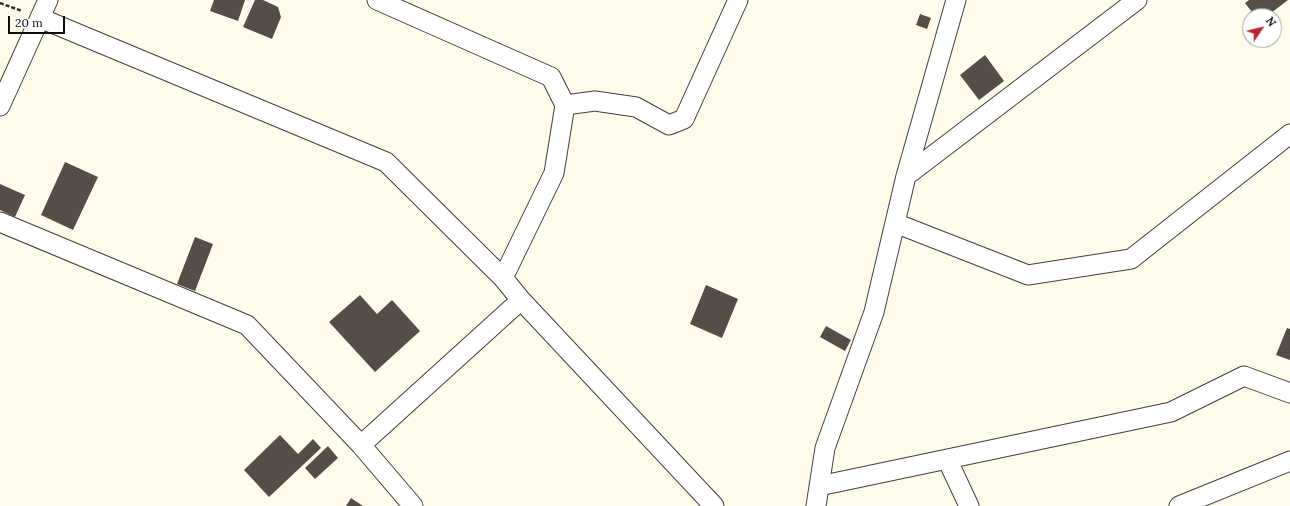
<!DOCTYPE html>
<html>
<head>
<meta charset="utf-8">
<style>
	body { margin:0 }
	#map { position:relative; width:1290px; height:506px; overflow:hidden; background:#fffbeb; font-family:Lora,serif }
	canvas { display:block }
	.north { position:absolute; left:1242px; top:8px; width:40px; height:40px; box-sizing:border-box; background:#fff; border:1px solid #9e9e9e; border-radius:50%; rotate:55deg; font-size:11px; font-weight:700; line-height:16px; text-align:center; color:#0c0c0c }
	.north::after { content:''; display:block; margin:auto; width:14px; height:18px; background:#bb2530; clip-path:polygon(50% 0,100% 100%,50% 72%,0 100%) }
	.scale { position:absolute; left:8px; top:16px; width:57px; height:18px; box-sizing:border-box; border:2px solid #0c0c0c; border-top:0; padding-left:5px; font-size:12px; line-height:14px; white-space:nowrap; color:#0c0c0c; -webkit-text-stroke:3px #fff; paint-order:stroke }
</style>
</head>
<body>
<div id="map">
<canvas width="1290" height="506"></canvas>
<div class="north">N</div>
<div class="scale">20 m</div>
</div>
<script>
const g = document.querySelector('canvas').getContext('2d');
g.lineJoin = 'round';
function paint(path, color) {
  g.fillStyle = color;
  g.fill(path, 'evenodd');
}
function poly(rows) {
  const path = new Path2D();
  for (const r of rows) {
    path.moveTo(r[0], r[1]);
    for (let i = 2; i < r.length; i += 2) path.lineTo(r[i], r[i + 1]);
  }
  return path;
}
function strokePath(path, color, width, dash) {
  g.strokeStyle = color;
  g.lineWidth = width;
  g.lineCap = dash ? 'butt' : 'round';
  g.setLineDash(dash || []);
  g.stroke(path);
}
paint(poly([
	[214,0,245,0,238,21,210,11],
	[255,0,263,0,278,7,281,17,272,39,243,27],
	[1249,0,1288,0,1267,16,1255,16,1245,3],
	[920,14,931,18,927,29,916,25],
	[985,55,1004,81,979,100,960,75],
	[65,162,98,177,73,230,41,215],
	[0,184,25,195,15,217,0,210],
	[195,237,213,244,195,291,177,284],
	[706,285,738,299,722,338,690,324],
	[360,295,377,314,392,300,420,331,375,372,329,322],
	[826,326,851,340,845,351,820,337],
	[1287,328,1290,329,1290,360,1276,355],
	[280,435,298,454,313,439,321,448,269,497,244,470],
	[328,446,338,458,315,479,305,468],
	[351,498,363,506,346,506]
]), '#554d48');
const minor = poly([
	[377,0,551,77,565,105,554,173,503,278],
	[40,18,386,162,503,278,521,300,714,506],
	[565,105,595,101,636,107,669,125,684,119,738,0],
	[0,106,48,0],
	[906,176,1137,0],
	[0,222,247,325,361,445,413,506],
	[895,223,1028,275,1131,259,1290,134],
	[361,445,521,300],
	[947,459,969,506],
	[819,486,1171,412,1244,376,1290,393],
	[816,506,825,448,874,312,906,176,956,0],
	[1179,506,1290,461]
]);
strokePath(minor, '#3f3f3f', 21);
strokePath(poly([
	[0,3,22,11]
]), '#2e2e2e', 2.5, [4, 2]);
strokePath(minor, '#fff', 19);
</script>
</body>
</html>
